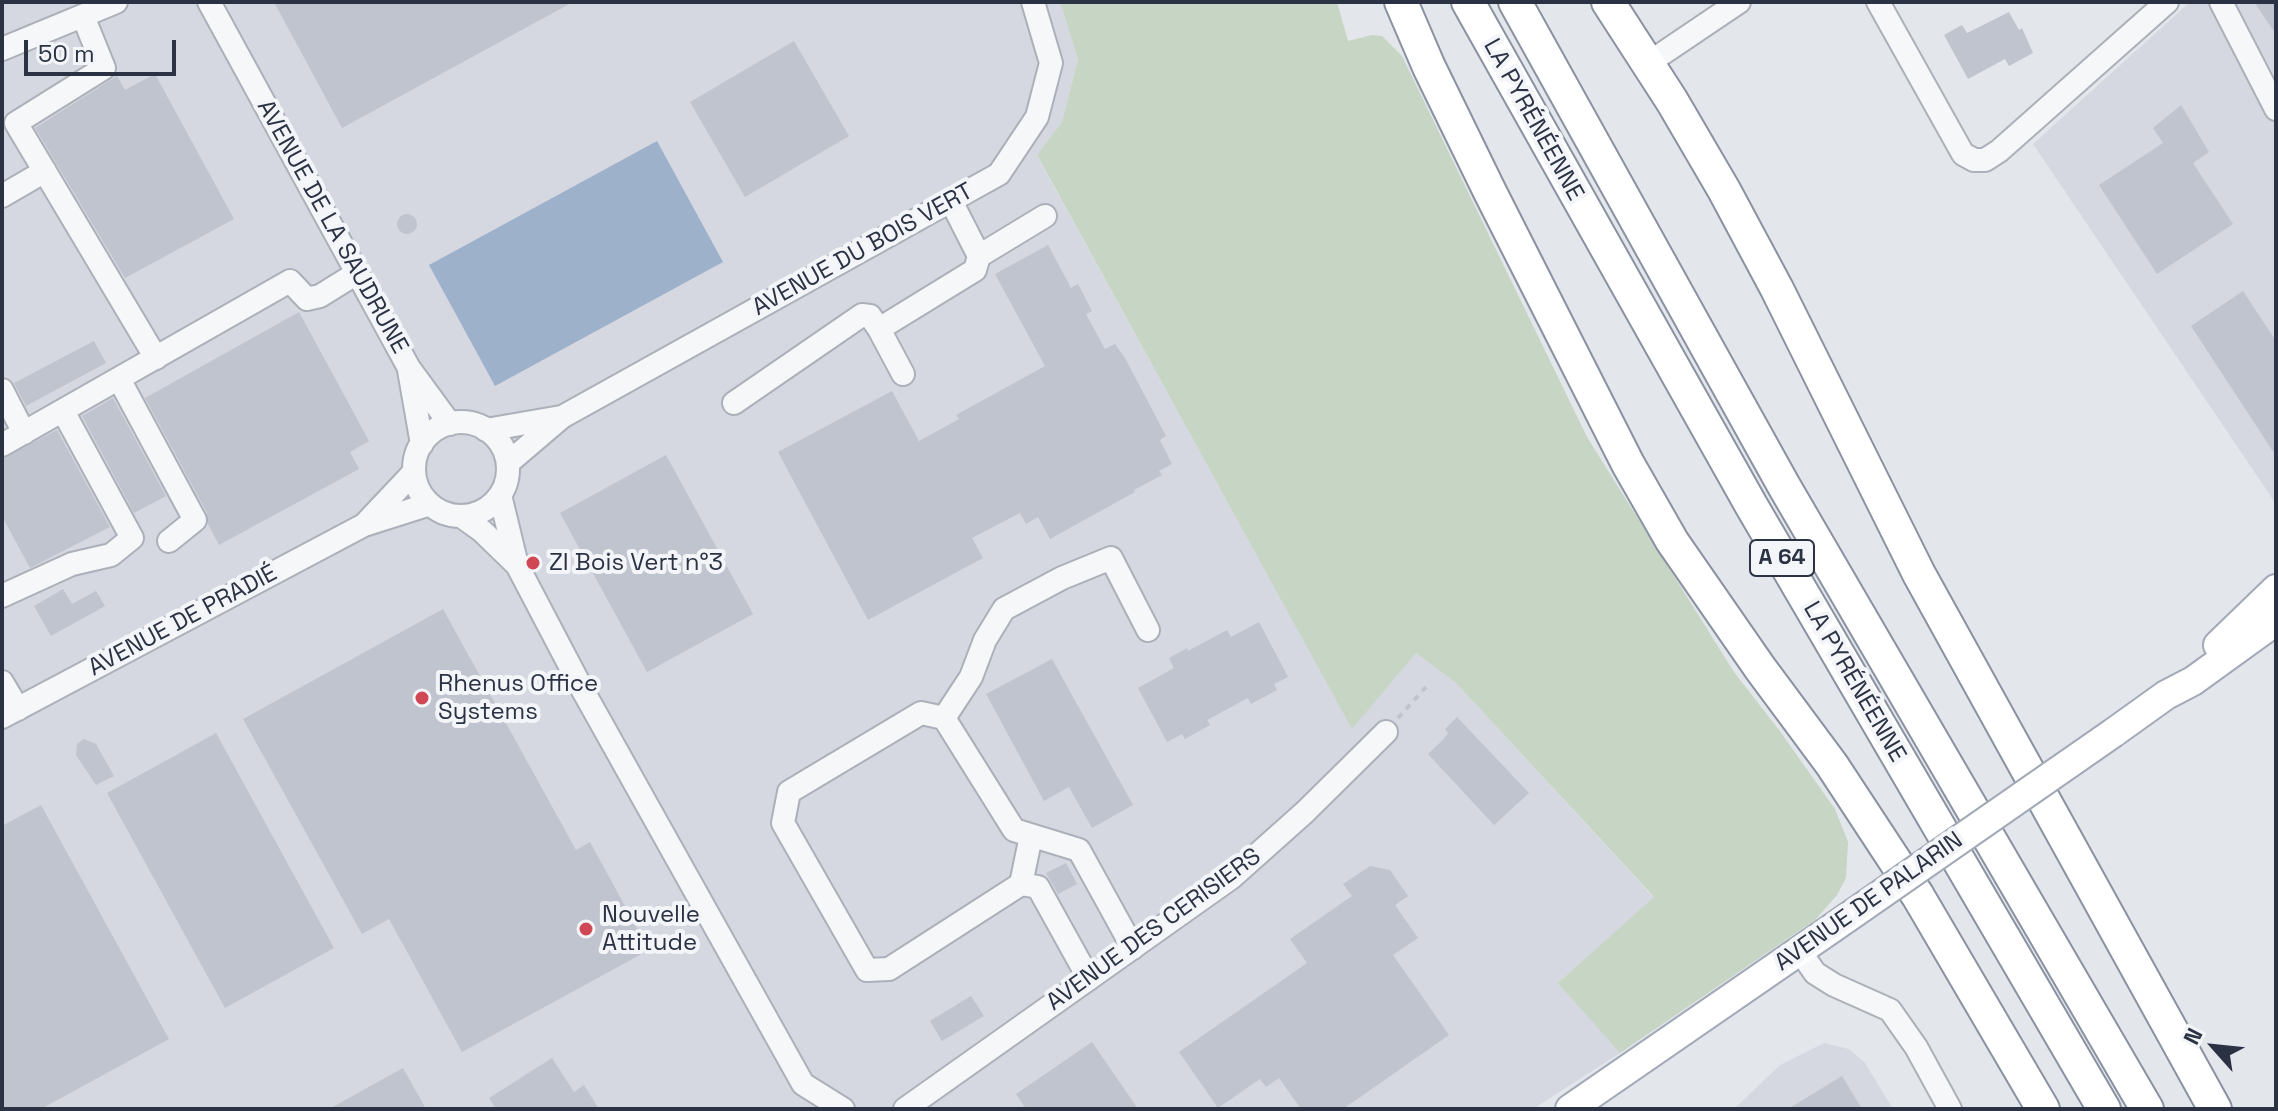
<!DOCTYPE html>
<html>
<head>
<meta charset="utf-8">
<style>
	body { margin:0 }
	#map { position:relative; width:2278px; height:1111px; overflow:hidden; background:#e3e6eb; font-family:"Space Grotesk",sans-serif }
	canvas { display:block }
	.frame { position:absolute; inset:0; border:4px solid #2a3244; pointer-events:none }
	.north { position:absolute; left:2174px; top:1007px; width:80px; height:80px; -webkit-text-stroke:6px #f3f5f8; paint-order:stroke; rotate:297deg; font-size:22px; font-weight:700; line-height:32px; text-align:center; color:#2a3244 }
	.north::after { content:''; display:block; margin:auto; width:28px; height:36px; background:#2a3244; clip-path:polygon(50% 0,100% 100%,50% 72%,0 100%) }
	.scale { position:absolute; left:24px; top:40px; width:152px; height:36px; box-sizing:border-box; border:4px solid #2a3244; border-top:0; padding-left:10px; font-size:24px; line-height:28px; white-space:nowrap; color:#2a3244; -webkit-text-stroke:6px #f3f5f8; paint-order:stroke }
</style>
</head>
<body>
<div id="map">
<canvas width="2278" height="1111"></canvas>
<div class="frame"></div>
<div class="north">N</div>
<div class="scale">50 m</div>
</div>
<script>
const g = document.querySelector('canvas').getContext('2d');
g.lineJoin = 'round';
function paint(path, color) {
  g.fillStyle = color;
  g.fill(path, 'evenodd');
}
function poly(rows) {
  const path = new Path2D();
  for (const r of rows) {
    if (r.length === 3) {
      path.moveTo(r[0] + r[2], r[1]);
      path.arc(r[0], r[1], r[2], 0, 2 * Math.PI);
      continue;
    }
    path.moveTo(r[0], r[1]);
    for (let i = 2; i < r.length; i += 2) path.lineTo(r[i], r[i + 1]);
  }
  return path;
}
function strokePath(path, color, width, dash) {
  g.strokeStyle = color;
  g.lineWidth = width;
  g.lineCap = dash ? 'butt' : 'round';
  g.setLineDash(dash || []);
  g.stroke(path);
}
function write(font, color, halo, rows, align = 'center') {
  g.font = font + ' "Space Grotesk",sans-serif';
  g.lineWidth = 8;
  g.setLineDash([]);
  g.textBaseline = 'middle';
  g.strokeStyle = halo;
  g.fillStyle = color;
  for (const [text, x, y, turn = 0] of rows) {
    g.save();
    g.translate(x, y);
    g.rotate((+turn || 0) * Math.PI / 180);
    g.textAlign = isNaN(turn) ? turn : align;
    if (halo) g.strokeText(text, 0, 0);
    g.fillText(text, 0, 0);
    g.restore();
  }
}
paint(poly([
	[2,2,1060,2,1078,59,1062,122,1037,156,1352,728,1416,653,1456,683,1654,898,1559,982,1620,1053,1533,1109,2,1109],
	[2190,2,2276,2,2276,504,2033,144],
	[1824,1043,1849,1049,1865,1063,1893,1109,1734,1109,1780,1065]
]), '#d5d8e0');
paint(poly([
	[1060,2,1337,2,1348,41,1372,35,1382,36,1402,56,1587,437,1734,672,1779,730,1835,809,1848,842,1846,878,1837,895,1815,920,1620,1053,1558,983,1654,897,1456,683,1416,653,1352,729,1037,155,1062,122,1078,59]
]), '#c7d5c4');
paint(poly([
	[657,141,723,262,495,386,429,265]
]), '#9eb1cb');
paint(poly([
	[274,2,573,2,342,128],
	[2254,2,2276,2,2276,34],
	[2009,12,2019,30,2022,28,2033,53,2009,66,2005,59,1968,79,1944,35,1962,25,1967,33],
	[794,41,849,136,745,197,690,102],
	[155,74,234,219,125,278,35,128,117,76,125,90],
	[2181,105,2209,152,2193,163,2233,224,2157,274,2099,185,2163,143,2153,128],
	[407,224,10],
	[1048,245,1071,288,1078,284,1092,311,1086,314,1105,349,1115,344,1125,358,1166,436,1160,440,1172,464,1159,471,1162,475,1134,490,1135,492,1050,539,1038,517,1026,524,1020,513,972,538,983,558,868,620,778,452,892,391,919,441,959,419,956,415,1045,366,995,274],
	[2243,291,2276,341,2276,456,2191,326],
	[299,312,369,441,350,452,359,469,219,545,208,524,207,513,145,398],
	[94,341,106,363,26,406,14,383],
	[113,398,166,496,134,513,82,416],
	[57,430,110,527,30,568,2,516,2,459],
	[666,455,753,614,647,672,560,513],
	[63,589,72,604,96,591,105,606,51,636,34,606],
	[443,609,576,850,590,842,649,950,462,1052,389,919,362,934,243,719],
	[1259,622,1288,677,1274,684,1277,690,1251,704,1248,698,1207,720,1210,725,1185,739,1182,734,1167,742,1138,688,1174,668,1169,658,1187,648,1188,651,1227,630,1231,637],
	[1052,659,1133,805,1092,828,1069,787,1044,801,986,694],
	[1457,717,1529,793,1494,825,1428,754,1443,740,1448,733,1445,729],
	[216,733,334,948,225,1008,107,793],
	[84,739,96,744,114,776,96,785,76,755,77,744],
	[41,805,169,1039,41,1109,2,1109,2,826],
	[1066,863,1077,884,1058,894,1046,873],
	[1370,866,1390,870,1408,896,1395,905,1418,938,1393,955,1449,1035,1343,1109,1301,1109,1279,1078,1266,1087,1260,1079,1218,1108,1179,1052,1307,963,1290,939,1352,896,1343,884],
	[971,996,984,1016,942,1041,930,1021],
	[1092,1042,1138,1109,1026,1109,1016,1094],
	[552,1058,574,1092,584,1085,599,1109,496,1109,489,1098],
	[403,1068,426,1109,329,1109],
	[1842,1076,1862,1109,1788,1109]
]), '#c0c4ce');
const minor = poly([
	[209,2,409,368,450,424],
	[1878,2,1963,154,1974,160,1985,160,1999,151,2167,2],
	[2221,2,2276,109],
	[83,16,104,68,16,123,156,358],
	[2,49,116,2],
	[1647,64,1739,2],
	[2,196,45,171],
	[951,201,979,256,1045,216],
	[879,329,903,374],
	[409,370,422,444],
	[119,379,195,520,169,541],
	[2,390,24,433],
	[734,403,862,315,870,316,879,329,975,270,979,256],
	[461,469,47],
	[486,430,561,417],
	[2,445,290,281,307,299,320,296,357,273],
	[508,463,562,417,999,174,1037,117,1051,63,1033,2],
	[500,495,517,565,581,687,803,1084,843,1109],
	[461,516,482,531,517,565],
	[365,524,414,472],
	[2,596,72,564,111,555,132,538,63,411],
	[2,682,18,709],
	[2,717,364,525,430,504],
	[944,718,971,677,985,640,1004,609,1062,578,1111,558,1148,630],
	[1021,884,1031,836],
	[1799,950,1815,973,1834,985,1890,1010,1916,1047,1950,1109],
	[1089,979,1038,887,1021,884,889,969,867,970,783,823,789,792,921,713,944,718,1014,830,1079,850,1133,948],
	[905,1109,1231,878,1305,812,1386,732]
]);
const major = poly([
	[2218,645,2276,589],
	[2113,733,2166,695,2193,681,2276,621],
	[1570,1109,1831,929]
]);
const highway = poly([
	[1401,2,1429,67,1490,192,1628,464,1672,541,1760,668,1832,765,1918,896,2043,1109],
	[1468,2,1751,505,2104,1109],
	[1515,2,1784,486,2147,1109],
	[1608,2,1672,101,1724,190,1777,289,1919,574,2215,1109]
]);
strokePath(minor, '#acb0b9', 26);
strokePath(major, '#a2a9b7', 32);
strokePath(highway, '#8a92a2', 36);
strokePath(poly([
	[1398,718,1426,687]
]), '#c1c4ca', 4, [6, 6]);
strokePath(minor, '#f6f7f9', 22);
strokePath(major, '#fff', 28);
strokePath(highway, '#fff', 32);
const majorBridge = poly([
	[1831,929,2113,733]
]);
strokePath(majorBridge, '#a2a9b7', 32, []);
strokePath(majorBridge, '#fff', 28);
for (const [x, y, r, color] of [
	[533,563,8,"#d04855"],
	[422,698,8,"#d04855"],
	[586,929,8,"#d04855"]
]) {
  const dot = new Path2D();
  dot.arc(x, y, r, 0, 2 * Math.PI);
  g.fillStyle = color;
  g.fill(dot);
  strokePath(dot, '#f3f5f8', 3);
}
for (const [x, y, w] of [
	[1782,558,64]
]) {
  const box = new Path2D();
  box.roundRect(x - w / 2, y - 18, w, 36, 6);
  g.fillStyle = '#f3f5f8';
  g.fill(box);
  strokePath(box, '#2a3244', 2);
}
write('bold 22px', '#2a3244', null, [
	["A 64",1782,558]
]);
write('24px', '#2a3244', '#f3f5f8', [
	["LA PYRÉNÉENNE",1533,120,61],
	["AVENUE DE LA SAUDRUNE",332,227,61],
	["AVENUE DU BOIS VERT",863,250,-29],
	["AVENUE DE PRADIÉ",183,621,-28],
	["LA PYRÉNÉENNE",1854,682,60],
	["AVENUE DE PALARIN",1869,902,-35],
	["AVENUE DES CERISIERS",1154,930,-36]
]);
write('24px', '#2a3244', '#f3f5f8', [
	["ZI Bois Vert n°3",549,563],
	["Rhenus Office",438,684],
	["Systems",438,712],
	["Nouvelle",602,915],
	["Attitude",602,943]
], 'left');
</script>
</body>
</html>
